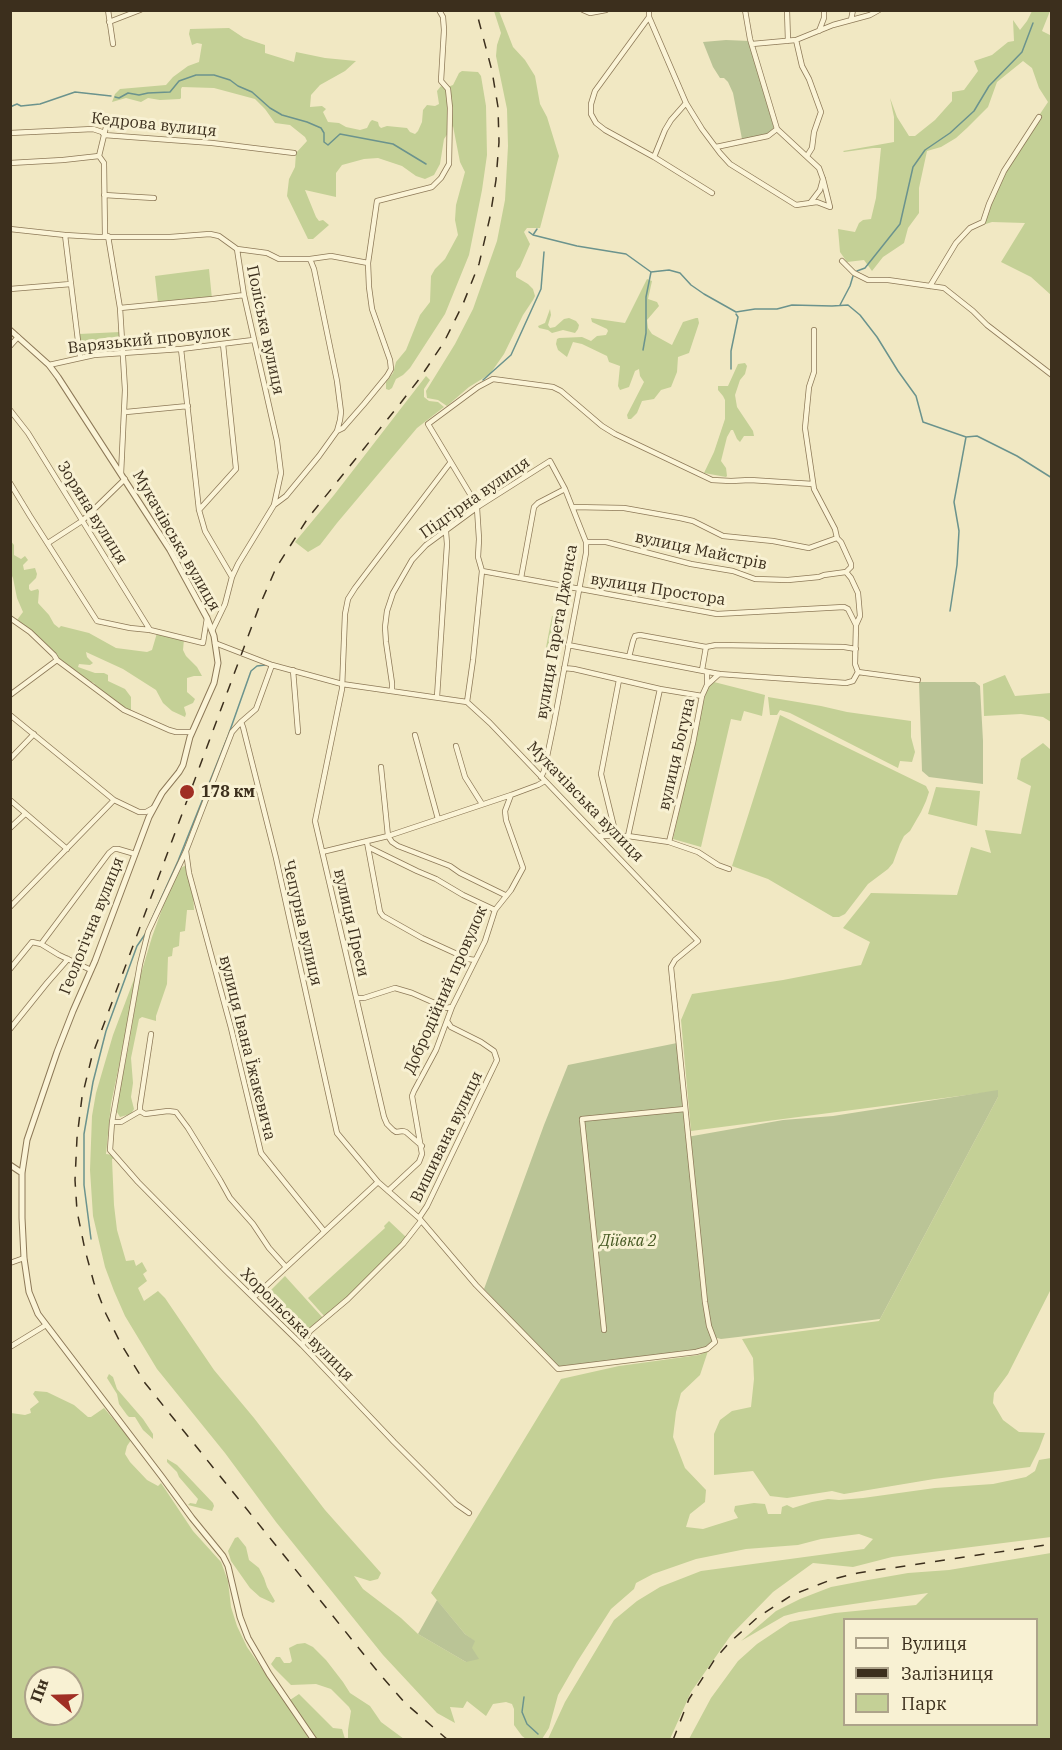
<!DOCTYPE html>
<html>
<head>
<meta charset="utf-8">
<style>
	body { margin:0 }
	#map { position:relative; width:1062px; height:1750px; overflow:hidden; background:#f1e8c3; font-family:"IBM Plex Serif",serif }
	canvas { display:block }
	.frame { position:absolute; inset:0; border:12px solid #3c2f1d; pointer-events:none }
	.legend { position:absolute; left:843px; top:1618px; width:195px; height:108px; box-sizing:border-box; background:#f8f1d3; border:2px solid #ada38a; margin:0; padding:8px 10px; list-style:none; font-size:18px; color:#3c2f1d }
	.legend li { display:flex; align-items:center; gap:12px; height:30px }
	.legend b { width:30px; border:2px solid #ada38a }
	.north { position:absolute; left:24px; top:1666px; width:60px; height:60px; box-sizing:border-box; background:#f8f1d3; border:2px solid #ada38a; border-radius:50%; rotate:290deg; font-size:16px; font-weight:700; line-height:24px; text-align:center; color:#3c2f1d }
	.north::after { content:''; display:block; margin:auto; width:21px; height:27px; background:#a02f24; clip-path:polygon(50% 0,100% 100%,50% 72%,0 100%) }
</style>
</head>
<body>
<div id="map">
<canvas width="1062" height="1750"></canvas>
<div class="frame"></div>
<ul class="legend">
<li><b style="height:8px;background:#fbf4d7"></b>Вулиця</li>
<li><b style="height:8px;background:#3c2f1d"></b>Залізниця</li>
<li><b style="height:16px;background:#c4d096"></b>Парк</li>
</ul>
<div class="north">Пн</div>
</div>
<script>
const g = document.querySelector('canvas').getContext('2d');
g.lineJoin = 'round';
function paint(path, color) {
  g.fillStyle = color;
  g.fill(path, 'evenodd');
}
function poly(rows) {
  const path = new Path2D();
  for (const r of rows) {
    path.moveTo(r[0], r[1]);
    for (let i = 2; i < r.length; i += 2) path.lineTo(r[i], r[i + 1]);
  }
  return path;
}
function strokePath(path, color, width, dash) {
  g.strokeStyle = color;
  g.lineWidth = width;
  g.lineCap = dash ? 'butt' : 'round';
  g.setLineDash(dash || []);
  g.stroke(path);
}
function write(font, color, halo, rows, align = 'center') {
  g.font = font + ' "IBM Plex Serif",serif';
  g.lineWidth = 6;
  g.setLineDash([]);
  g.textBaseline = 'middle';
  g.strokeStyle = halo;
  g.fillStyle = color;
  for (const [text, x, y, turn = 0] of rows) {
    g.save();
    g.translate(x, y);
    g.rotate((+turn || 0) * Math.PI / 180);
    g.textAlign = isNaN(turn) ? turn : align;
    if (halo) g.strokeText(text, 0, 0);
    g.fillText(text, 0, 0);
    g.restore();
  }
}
paint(poly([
	[494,11,499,11,513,47,525,60,535,76,540,104,547,117,559,156,540,228,527,228,524,232,530,244,520,267,516,272,516,277,528,284,533,289,535,296,533,300,523,315,504,354,490,374,469,387,447,406,438,400,427,398,426,391,455,344,473,309,497,241,505,200,508,146,507,109,496,56,497,45,501,33],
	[1032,11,1050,11,1042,31,1052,36,1051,295,1031,277,1001,262,1025,223,992,222,976,227,982,221,988,203,1032,126,1048,102,1039,88,1032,68,1023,61,997,82,988,107,967,128,956,138,941,147,927,151,919,188,919,213,908,228,904,243,883,257,872,271,864,260,847,262,840,252,838,229,855,232,859,223,863,220,871,219,876,198,881,148,873,148,844,152,843,151,894,142,894,117,890,98,897,117,909,136,915,136,935,120,952,101,952,92,964,90,978,71,974,61,992,55,1008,42,1014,41,1013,20,1020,30,1027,21],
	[229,28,244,38,265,45,265,53,294,62,296,52,325,58,356,61,345,71,320,85,311,95,310,107,322,106,326,109,323,112,328,122,339,123,346,127,360,130,367,128,370,122,372,120,378,122,379,126,381,128,387,126,407,128,410,132,415,134,418,131,422,122,423,110,427,105,435,106,439,104,437,91,441,86,445,88,453,85,459,73,462,71,478,72,481,76,486,106,487,155,482,190,469,255,445,314,410,368,403,375,396,379,392,388,389,390,386,389,386,382,393,373,396,362,406,350,420,315,430,302,431,276,435,269,445,259,458,235,455,220,456,205,465,172,460,162,453,126,444,139,440,164,434,175,425,179,416,176,402,166,378,158,364,159,342,165,336,173,336,197,305,190,316,217,319,221,323,220,329,225,313,239,308,239,287,196,289,179,295,167,296,153,307,141,305,137,290,125,275,123,265,109,255,99,214,88,182,87,181,89,181,98,180,99,160,100,148,98,141,102,126,98,112,102,115,94,120,89,166,85,173,77,188,66,199,62,202,44,197,43,192,45,189,34,190,29],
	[209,269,212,299,158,303,155,276],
	[647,279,652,281,648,299,657,302,659,306,647,320,648,328,652,334,672,345,683,322,696,318,698,318,699,323,689,353,678,357,677,372,671,387,661,390,654,399,642,401,637,413,631,419,628,419,627,415,644,382,640,376,639,369,635,371,629,387,620,390,618,386,620,366,609,362,607,356,582,344,573,342,567,357,558,350,556,344,557,339,559,338,582,337,591,341,597,336,606,335,608,331,607,329,592,322,591,318,625,323],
	[550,309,551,315,548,325,550,328,555,327,564,319,569,318,576,321,579,325,578,329,575,333,563,330,552,333,548,330,539,328,538,326,545,323],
	[120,332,121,351,86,355,81,351,79,334],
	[745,363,747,366,745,374,740,380,735,395,737,407,753,431,754,436,744,436,740,442,737,439,733,430,731,430,727,437,721,461,726,468,727,476,726,477,704,473,714,452,725,419,725,400,723,396,718,390,718,386,728,386,738,364],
	[426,376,430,380,424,389,424,397,429,401,438,402,444,407,417,428,337,523,320,545,308,552,295,542,334,495],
	[10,540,14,545,14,555,21,559,25,556,28,560,23,565,24,570,35,568,37,574,36,578,29,585,29,589,31,591,38,589,39,591,38,603,49,615,54,624,59,628,61,626,89,633,116,648,147,652,152,650,157,633,184,639,183,650,186,656,197,667,202,676,194,676,187,678,187,692,195,699,193,703,184,707,186,714,185,717,172,711,163,703,156,690,123,669,86,652,87,657,93,663,90,665,79,664,78,667,95,673,104,673,108,675,108,681,125,689,131,697,131,713,97,689,94,683,88,681,59,660,17,620,23,612,17,598,13,578,11,574],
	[552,616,565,618,557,660,544,658],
	[1005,675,1015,696,1051,693,1051,722,1043,717,1021,714,984,716,983,684],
	[714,682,765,695,762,716,744,711,741,721,731,719,701,847,673,839,703,704,708,686],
	[768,697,821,706,847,712,911,721,911,737,915,752,912,762,900,761,898,768,790,713,780,710,777,715,770,715],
	[780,715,926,786,929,792,926,801,921,812,910,831,904,836,900,844,893,863,888,869,868,884,845,914,839,917,833,917,768,879,732,866],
	[1043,743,1051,750,1051,1289,1008,1374,994,1393,993,1403,1003,1420,1019,1432,1045,1433,1039,1449,1030,1467,934,1479,844,1494,832,1491,787,1498,770,1496,753,1471,714,1475,714,1434,720,1420,732,1411,751,1407,754,1379,753,1358,742,1339,879,1321,998,1097,998,1091,691,1131,681,1020,692,994,783,980,861,965,870,942,843,928,871,893,957,895,971,847,991,853,985,830,1021,834,1031,786,1017,779,1021,759],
	[936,787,980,791,977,826,928,814],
	[186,865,193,892,194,910,187,910,185,931,180,932,179,946,173,948,172,956,168,957,167,984,156,1016,156,1021,142,1017,139,1019,131,1058,133,1083,131,1097,134,1109,131,1114,120,1117,117,1112,118,1099,129,1044,140,977,152,937,170,887,181,868],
	[136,974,135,988,111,1104,106,1154,113,1155,115,1158,112,1159,114,1205,117,1230,126,1261,134,1260,136,1266,142,1262,147,1271,143,1274,147,1281,138,1288,144,1301,158,1291,165,1298,214,1370,254,1418,325,1510,381,1573,378,1579,370,1581,354,1576,363,1589,401,1618,418,1634,466,1662,474,1641,465,1634,431,1593,561,1379,619,1366,699,1355,708,1351,700,1375,681,1393,676,1412,673,1437,685,1468,706,1490,705,1502,690,1514,686,1527,703,1529,738,1518,734,1511,735,1506,754,1503,765,1504,768,1514,781,1514,782,1507,787,1505,793,1508,812,1502,828,1499,839,1500,863,1498,935,1488,993,1484,1026,1477,1035,1471,1039,1460,1051,1458,1051,1537,892,1557,853,1567,813,1563,773,1592,731,1635,691,1692,670,1739,548,1739,565,1702,614,1620,637,1601,660,1587,701,1571,864,1549,873,1539,859,1534,821,1539,798,1545,746,1549,696,1559,653,1574,636,1583,634,1589,611,1609,577,1662,558,1695,549,1728,542,1739,526,1739,522,1736,514,1725,514,1709,512,1704,506,1702,493,1704,486,1716,467,1701,463,1708,450,1707,455,1723,437,1713,383,1655,276,1522,225,1453,157,1369,125,1316,114,1291,105,1267,93,1216,90,1170,92,1116,96,1093,113,1035],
	[389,1221,407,1238,347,1298,325,1317,308,1298,385,1228,384,1226],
	[285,1276,323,1318,305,1334,267,1294],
	[109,1374,113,1377,117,1389,143,1419,153,1434,153,1439,143,1430,135,1417,129,1417,127,1415,119,1404,117,1394,107,1378],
	[35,1391,47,1392,74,1405,88,1417,91,1417,104,1408,131,1440,127,1446,125,1454,130,1462,147,1480,158,1486,161,1483,193,1531,221,1562,228,1581,231,1607,237,1626,247,1647,300,1723,309,1739,11,1740,11,1413,25,1415,31,1413,30,1409,39,1402,33,1394],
	[36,1678,72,1678,72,1714,36,1714],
	[167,1459,177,1465,213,1503,214,1506,212,1511,188,1505,190,1503,196,1504,198,1499,179,1477,177,1472,167,1462],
	[238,1537,246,1547,249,1560,259,1568,264,1578,267,1587,275,1601,273,1603,260,1597,250,1588,231,1561,228,1551,235,1538],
	[1051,1553,1051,1739,689,1739,711,1698,738,1661,757,1644,790,1622,835,1613,916,1605,928,1593,799,1612,784,1616,741,1641,776,1611,800,1599,831,1587,868,1580,908,1573,949,1570],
	[844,1620,1036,1620,1036,1724,844,1724],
	[305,1643,313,1647,326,1660,343,1682,350,1693,370,1706,381,1722,404,1739,348,1739,348,1730,351,1711,349,1707,331,1689,316,1684,291,1685,274,1668,271,1664,276,1657,280,1657,284,1663,290,1663,292,1661,289,1648,297,1644],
	[299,1694,333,1728,342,1729,345,1739,317,1739,290,1700]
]), '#c4d096');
paint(poly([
	[726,40,750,41,774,128,774,131,767,135,742,139,733,93,728,82,724,78,720,78,713,67,703,42],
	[919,682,975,682,980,686,983,741,983,784,929,777,922,771],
	[677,1043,687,1137,783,1120,833,1116,998,1090,998,1097,880,1319,738,1337,721,1339,717,1338,709,1346,696,1350,561,1368,554,1363,484,1289,544,1125,568,1065],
	[437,1600,465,1634,475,1641,472,1648,479,1659,466,1662,418,1634]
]), '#bac496');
strokePath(poly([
	[115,97,119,98,128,93,139,95,148,93,170,92,179,81,196,75,214,75,230,80,238,86,252,92,270,108,282,115,307,122,321,128,324,133,324,142,328,145,340,134,393,144,426,164],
	[10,107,17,104,21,106,40,104,75,92,111,96],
	[529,232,533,235,577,246,626,254,651,272,669,270,680,273,691,285,704,294,736,312,755,309,777,309,792,305,832,306,848,305,860,315,877,337,898,371,916,396,923,422,966,437,977,436,1017,456,1052,478],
	[533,235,537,229],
	[857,271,865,268,900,224,913,167,925,150,950,133,974,111,989,86,1022,52,1033,23],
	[840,305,850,286,853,276],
	[643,350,646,333,646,297,651,272],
	[731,369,731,351,738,317,736,314],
	[483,380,511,355,541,289,544,252],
	[950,611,957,565,959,531,954,502,966,437],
	[150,923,178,861,228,736,251,671,257,666,265,665],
	[91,1239,84,1185,84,1134,93,1082,106,1031,137,946,146,933],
	[524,1697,522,1712,527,1724,538,1734]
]), '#6b938d', 1.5);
const minor = poly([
	[108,10,113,44],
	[583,10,590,13,606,10],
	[649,10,649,17,595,91,591,104,591,114,596,123,605,130,654,157,712,193],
	[745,10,750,39,777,129,819,168,823,179,830,207],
	[787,10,788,41],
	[649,17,686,103,702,129,720,153,730,164,796,205,810,203,820,190,823,179],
	[851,20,853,10],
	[109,22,140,10],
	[819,31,824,18,824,10],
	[796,40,802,66,809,79,821,112,814,132,812,148,807,156],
	[752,44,796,40,833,25,870,15,879,10],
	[10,133,93,129,102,132,104,135,212,143,294,153],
	[716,147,768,136,777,129],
	[654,157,665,130,671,120,686,103],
	[10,163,63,160,99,156],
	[104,195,154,198],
	[810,203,817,202,830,207],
	[10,229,65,235,98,237,170,237,210,234,219,236,237,249,244,295,277,441,281,473,274,505,238,564,232,577,225,604,212,631],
	[65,235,80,357],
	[105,236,104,163,99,156,106,127],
	[108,236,120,308,125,390,121,474],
	[237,249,267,253,279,259,310,259,331,256,368,263],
	[842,261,854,273,868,280,888,280,944,288,973,311,987,325,1052,375],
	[930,286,956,243,970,228,983,222,989,204,1004,171,1039,117],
	[10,289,71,284],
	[120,308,212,299,244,295],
	[814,330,814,372,809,387,805,428,814,489,835,529,837,538,841,542,851,564,851,567,846,572,851,578,858,593,860,616,856,625,855,664,858,672],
	[10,346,18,337],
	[181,349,199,510,205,531,232,577],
	[49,365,94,355,181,349,253,340],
	[10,410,28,433,150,630],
	[126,412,188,406],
	[337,431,343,428,364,404,387,376,391,369,390,360,372,309,369,287,368,263,377,201,432,187,441,178,449,164,450,108,448,89,441,81,444,30,443,17,439,10],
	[10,483,30,516,97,621,130,628,150,630,203,643,207,618],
	[274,505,286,496,319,456,337,431,340,420,341,412,337,381,314,269,310,259],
	[573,507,624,508,680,518,693,521,723,536,773,541,809,548,837,538],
	[199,510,236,469,223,344],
	[586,542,606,542,691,564,733,571,755,579,788,580,819,577,824,575,846,572],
	[48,543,82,521,125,479],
	[482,571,717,614,844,607,848,609,856,625],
	[521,578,534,507,538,503,565,489],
	[10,618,30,632,54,655,57,660,124,710,169,730,176,732,192,732],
	[215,643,272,665,342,684,467,702,490,723,698,941,675,960,671,967,705,1302,709,1326,715,1342,707,1349,696,1352,558,1369,476,1285,419,1218,378,1182,337,1133,276,858,243,727,241,722,256,709,272,665],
	[568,645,719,674,846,683,853,681,858,672],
	[629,657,633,641,635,636,640,635,706,647,716,645,844,647,856,649],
	[564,668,574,669,660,689,702,696],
	[293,670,298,732],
	[702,670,706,647],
	[858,672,918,680],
	[707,685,719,674],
	[392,691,392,683,386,642,385,627,387,611,393,593,412,560,426,545,479,506,550,461,565,489,586,542,586,553,554,723,544,771,541,777],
	[10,695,57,660],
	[437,697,447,544,446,532],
	[467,702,473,660,482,571,478,557,479,539,477,508,470,494,428,424,478,387,493,379,553,387,561,391,602,426,615,434,712,480,731,481,750,480,813,484],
	[10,715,114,800,139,812,146,812,153,808],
	[241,722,232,732,186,851,148,932,140,964,112,1122,110,1150,138,1182,226,1271,302,1345,394,1442,456,1504,469,1513],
	[415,735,438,819],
	[456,746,465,777,482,804],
	[10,759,34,734],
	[381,767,388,836,392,842,398,846,450,866,460,873,505,895],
	[10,800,67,849],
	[10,828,25,814],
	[616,835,601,774,619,680],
	[598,836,628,836,669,842,698,852,718,865,729,869],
	[628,836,660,689],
	[367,842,380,912,383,916,422,938,468,959,475,960],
	[669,842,693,743,702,696,707,685,707,672],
	[368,847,417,871,436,879,463,895,495,910],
	[186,851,189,873,231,1028,261,1153,324,1231],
	[322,852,388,836,511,795,538,785,545,781],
	[10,907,114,800],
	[41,944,59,955,91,970],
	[10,969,32,942,41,944,109,853,114,849,118,849,135,854],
	[357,998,364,998,395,988,412,993,446,1008,452,1007],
	[10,1029,47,983,68,959],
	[140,1111,140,1106,151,1034],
	[112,1122,121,1122,140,1111,145,1114,168,1111,176,1112,188,1128,220,1180,230,1198,253,1224,269,1248,286,1267],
	[422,1146,406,1132,403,1131,396,1132,393,1130,387,1124,384,1117,315,821,342,689,345,614,348,599,355,588,450,463],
	[388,1191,419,1162,422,1154,412,1096,414,1091,436,1050,452,1007,485,941,495,910,511,890,523,868,506,820,505,811,511,795],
	[419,1218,427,1206,497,1060,494,1051,481,1042,451,1027,447,1021],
	[10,1263,24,1258],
	[254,1297,378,1182],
	[604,1330,582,1119,685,1109],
	[302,1345,310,1331,348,1299,403,1244,421,1221],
	[10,1347,46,1325]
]);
const tertiary = poly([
	[10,330,49,365,58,377,170,550,207,618,214,636,218,663,214,683,190,737,183,765,179,772,162,793,149,817,95,961,73,1011,57,1052,27,1140,22,1173,22,1218,24,1258,29,1292,38,1314,162,1477,192,1518,223,1556,228,1566,240,1617,248,1638,269,1674,314,1740],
	[10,1165,22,1173]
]);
strokePath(minor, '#8d7958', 6);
strokePath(tertiary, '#8d7958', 7);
strokePath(minor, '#fbf4d7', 4.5);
strokePath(tertiary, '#fbf4d7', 5);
strokePath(poly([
	[448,1740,405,1703,378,1672,145,1383,121,1344,106,1314,94,1283,85,1250,77,1211,75,1180,77,1138,82,1097,92,1056,259,607,276,568,308,518,399,405,420,378,444,342,463,304,479,264,490,217,496,180,499,142,498,107,492,71,476,10],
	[673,1740,689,1699,715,1659,729,1643,758,1617,792,1595,833,1579,858,1573,1052,1544]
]), '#3c2f1d', 1.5, [10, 10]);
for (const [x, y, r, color] of [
	[187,792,8,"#a02f24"]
]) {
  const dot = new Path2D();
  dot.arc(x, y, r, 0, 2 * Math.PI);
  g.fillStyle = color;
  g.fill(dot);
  strokePath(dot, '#f8f1d3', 2);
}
write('16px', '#3c2f1d', '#f8f1d3', [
	["Кедрова вулиця",154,125,6],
	["Поліська вулиця",265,330,78],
	["Варязький провулок",149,340,-6],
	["Підгірна вулиця",475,498,-35],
	["Зоряна вулиця",92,513,58],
	["Мукачівська вулиця",176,541,60],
	["вулиця Майстрів",701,551,12],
	["вулиця Простора",658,590,9],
	["вулиця Гарета Джонса",557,632,-80],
	["вулиця Богуна",677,754,-77],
	["Мукачівська вулиця",585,802,46],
	["Чепурна вулиця",302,923,77],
	["вулиця Преси",351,923,77],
	["Геологічна вулиця",92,926,-68],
	["Добродійний провулок",446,990,-66],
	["вулиця Івана Їжакевича",247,1048,76],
	["Вишивана вулиця",447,1137,-64],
	["Хорольська вулиця",297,1325,45]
]);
write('bold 16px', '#3c2f1d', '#f8f1d3', [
	["178 км",201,792]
], 'left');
write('italic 16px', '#465923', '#f8f1d3', [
	["Діївка 2",628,1241]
]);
</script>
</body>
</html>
